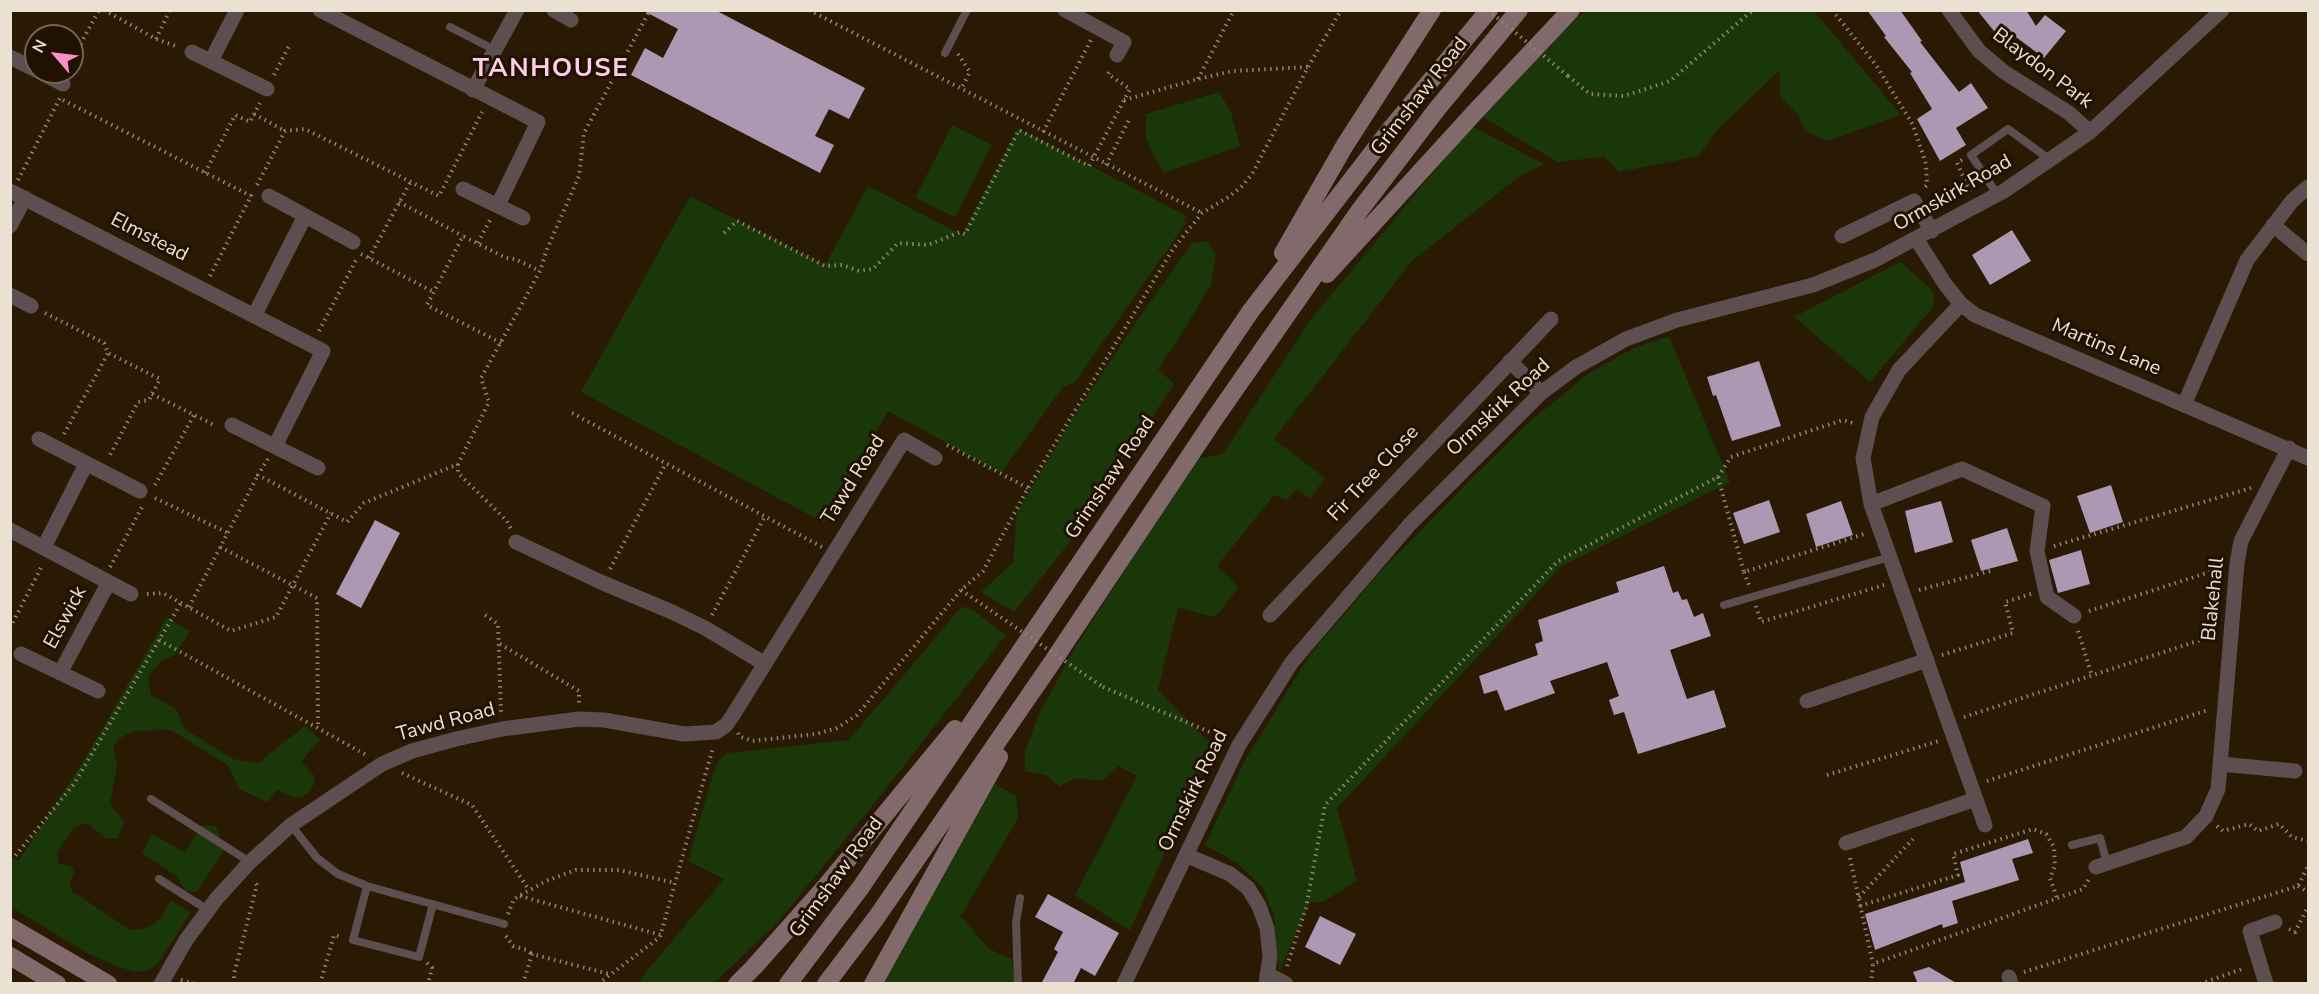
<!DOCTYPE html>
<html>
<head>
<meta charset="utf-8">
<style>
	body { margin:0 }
	#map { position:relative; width:2319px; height:994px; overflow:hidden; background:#2a1a03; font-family:"Nunito Sans",sans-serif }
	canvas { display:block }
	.frame { position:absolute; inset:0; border:12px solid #ebe1d3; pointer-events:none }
	.north { position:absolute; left:24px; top:24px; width:60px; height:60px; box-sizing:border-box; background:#201100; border:2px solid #716454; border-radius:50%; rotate:298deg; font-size:16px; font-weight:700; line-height:24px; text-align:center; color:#ebe1d3 }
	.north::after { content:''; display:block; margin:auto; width:21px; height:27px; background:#f98fc9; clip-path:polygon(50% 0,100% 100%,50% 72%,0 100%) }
</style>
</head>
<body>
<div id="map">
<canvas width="2319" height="994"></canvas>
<div class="frame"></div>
<div class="north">N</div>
</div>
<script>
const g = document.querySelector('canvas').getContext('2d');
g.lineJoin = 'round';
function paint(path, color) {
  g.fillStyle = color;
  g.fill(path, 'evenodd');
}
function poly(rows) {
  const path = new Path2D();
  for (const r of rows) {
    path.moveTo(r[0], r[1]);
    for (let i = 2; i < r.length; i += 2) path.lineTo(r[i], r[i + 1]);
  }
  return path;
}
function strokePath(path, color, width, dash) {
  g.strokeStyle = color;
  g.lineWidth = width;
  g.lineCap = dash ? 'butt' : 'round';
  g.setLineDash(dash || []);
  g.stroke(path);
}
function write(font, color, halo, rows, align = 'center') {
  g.font = font + ' "Nunito Sans",sans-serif';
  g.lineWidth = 6;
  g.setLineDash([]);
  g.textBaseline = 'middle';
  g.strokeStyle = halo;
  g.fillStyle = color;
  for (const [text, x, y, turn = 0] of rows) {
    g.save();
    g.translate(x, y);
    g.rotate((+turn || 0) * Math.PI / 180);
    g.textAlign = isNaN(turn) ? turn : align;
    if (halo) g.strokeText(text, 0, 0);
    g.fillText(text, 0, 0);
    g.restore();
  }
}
paint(poly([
	[1586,10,1814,11,1901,115,1827,141,1805,131,1798,114,1780,97,1780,70,1717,130,1699,156,1619,172,1605,157,1557,162,1483,117,1561,33],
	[1219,92,1231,112,1240,146,1164,173,1150,149,1146,136,1146,114],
	[952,125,992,145,955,217,915,198],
	[1472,126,1544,164,1516,179,1411,262,1274,439,1325,478,1310,499,1297,489,1287,500,1274,495,1217,566,1239,587,1215,617,1178,608,1158,690,1213,746,1130,931,1075,895,1137,776,1119,766,1102,781,1076,778,1059,786,1045,775,1025,771,1025,752,1038,716,1076,646,1196,459,1223,454,1311,319],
	[1018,128,1187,216,1184,221,1186,223,1075,382,1063,387,1001,473,888,411,824,523,581,392,690,196,825,265,868,186,962,235],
	[1206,241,1216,254,1211,285,1182,333,1158,369,1174,384,1065,548,1014,612,981,592,1013,562,1017,512,1079,408,1145,309,1192,243],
	[1900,262,1927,285,1934,294,1933,307,1870,382,1794,317],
	[1669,336,1730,482,1562,566,1337,808,1357,881,1323,902,1310,902,1279,972,1274,915,1262,887,1237,863,1205,845,1245,760,1311,653,1381,571,1471,479,1527,424,1589,373,1632,349],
	[961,607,970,608,1006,635,874,804,778,922,714,983,637,983,724,879,688,861,715,767,722,757,727,753,849,740],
	[167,617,190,631,175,655,161,661,148,677,151,695,176,709,185,729,233,759,258,763,305,726,320,739,301,762,313,774,315,782,310,791,302,797,292,797,277,790,267,802,239,789,229,766,171,730,134,731,118,739,113,748,117,765,110,804,124,821,118,838,107,839,87,823,75,827,57,852,59,864,71,866,74,872,70,883,72,891,130,930,145,928,156,923,163,915,170,900,191,912,160,961,149,970,136,972,116,966,87,953,11,907,11,858,19,860,83,762],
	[995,784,1016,796,1018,818,961,916,989,949,1012,959,1015,983,881,984],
	[202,825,216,826,224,850,197,892,186,891,176,876,142,853,152,834,185,852]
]), '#193709');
paint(poly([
	[642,10,715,10,865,88,849,119,829,109,815,136,834,145,820,173,631,75,645,48,663,58,678,29],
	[1867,10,1900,10,1922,41,1920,42,1959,92,1971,83,1988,108,1956,128,1966,145,1940,161,1917,119,1932,109,1910,73,1912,72,1884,37,1886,36],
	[1977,10,2026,10,2036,26,2045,15,2066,31,2044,58,2012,34,2002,41],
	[2012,230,2031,261,1990,285,1972,255],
	[1759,361,1781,426,1732,441,1716,395,1713,396,1707,377],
	[2111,485,2123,522,2090,533,2077,496],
	[1769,500,1780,532,1744,544,1733,513],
	[1841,501,1853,535,1816,547,1806,514],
	[1941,501,1953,542,1915,553,1905,511],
	[375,520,400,533,361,608,336,594],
	[2007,528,2018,561,1981,571,1971,540],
	[2081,550,2090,584,2058,593,2049,560],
	[1664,566,1673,593,1678,591,1682,600,1687,599,1694,617,1703,613,1711,636,1670,650,1687,699,1714,690,1726,727,1638,754,1624,712,1614,715,1609,700,1619,696,1607,662,1550,681,1555,693,1505,711,1497,690,1484,694,1479,676,1538,655,1535,644,1543,641,1538,620,1619,592,1616,582],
	[2028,839,2033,853,2012,859,2019,880,1952,901,1958,923,1943,928,1942,924,1875,950,1865,914,1965,882,1960,862],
	[1048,894,1119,933,1095,976,1081,968,1073,984,1041,984,1058,952,1054,949,1063,932,1035,917],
	[1320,916,1356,934,1340,965,1305,947],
	[1929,967,1958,984,1918,984,1913,972]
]), '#ac98b2');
strokePath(poly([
	[104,10,156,39,179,47],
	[809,10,1202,213],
	[1832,10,1876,65,1913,125,1926,164,1927,185,1924,188],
	[156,39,170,10],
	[958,54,970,72,961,89],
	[72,60,99,10],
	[274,75,290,44],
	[1568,76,1590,94,1624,96,1670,81,1753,10],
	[1198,79,1234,10],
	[63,100,251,196],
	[1124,100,1198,79,1233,71,1308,67],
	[254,114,285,131],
	[1043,132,1091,40],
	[1962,160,1957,163,1970,192],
	[1106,165,1130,118],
	[205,173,235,115,250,122,260,103],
	[18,180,60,98],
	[257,185,285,131,305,129,439,196,482,112],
	[399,202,463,236],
	[724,233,737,221,825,266,842,265,859,271,873,269,898,243,928,245,960,232,965,234,1019,130,1089,166,1130,89,1108,74,1110,70],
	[478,243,490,220],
	[361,254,434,292],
	[369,258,411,181],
	[210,276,253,192],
	[45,313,104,343,108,353,160,379,149,400,138,402,109,457],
	[319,331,357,258],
	[501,343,427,305,463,236,506,258,515,259,540,271],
	[152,394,216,426],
	[572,413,822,547],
	[64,434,108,353],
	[947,445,1028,488],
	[268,459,258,475,347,522,364,503,458,464,489,402,481,378,540,271,547,249,579,176,584,133,650,10],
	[458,464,458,473,507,521,511,529],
	[1718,477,1731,457,1843,420,1856,424],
	[155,485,194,415],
	[155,498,228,533],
	[2054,546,2251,488],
	[220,547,317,598,318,728],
	[110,567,142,507],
	[610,569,666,463],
	[1744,572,1749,585],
	[1919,590,1990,571],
	[147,594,163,593,231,631,276,617,331,513],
	[1756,606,1761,622,1884,585],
	[189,607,258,475],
	[2089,611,2222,568],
	[485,615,498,624,501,713],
	[712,615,765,516],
	[10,628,43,564],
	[2078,631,2092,676],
	[159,640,368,756],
	[500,644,579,691,579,703],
	[1942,655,2013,633,2005,602,2031,594],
	[1103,687,1224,738],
	[1964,717,2216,635],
	[738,733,739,736,752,741,816,734,837,728,857,715,961,590,983,571,1028,488,1173,249,1202,213,1230,196,1242,186,1252,174,1308,67,1341,10],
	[402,773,472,805,529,890],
	[1827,775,1939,741],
	[1987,781,2208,710],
	[2217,826,2223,831,2249,824,2258,831,2279,824,2292,837,2308,841],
	[10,854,15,856,74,784,181,603],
	[1850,858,1873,964],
	[2298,886,2308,892],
	[520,896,661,935],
	[1859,897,1913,839],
	[1860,906,1958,875,1953,854,2033,829,2046,834,2054,847,2055,866,2050,878,2057,898],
	[508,914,514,899,519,896,546,881,576,870,619,870,675,883],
	[2289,929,2295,932,2308,907],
	[506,936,513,946,527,950,532,954],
	[427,963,432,968,428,984],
	[1287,966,1306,908,1325,805,1558,561,1718,477,1744,572,1864,534],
	[2024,972,2298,886,2308,866],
	[181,980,195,984],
	[234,984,234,974,257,885,254,880],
	[320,984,334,935,342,937],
	[523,984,532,954,609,974],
	[598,984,660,937,713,747],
	[1871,984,1873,964,2083,889,2089,879],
	[2200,984,2245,968]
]), '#918472', 4, [1.5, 4.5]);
strokePath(poly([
	[450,27,495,50],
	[945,53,967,10],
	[1997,194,1971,155,2008,129,2049,159],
	[1724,605,1890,557],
	[151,799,250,862],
	[291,825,317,858,338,874,367,886,504,924],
	[2072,845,2100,838,2107,863],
	[159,879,208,910],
	[367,886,353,940,419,957,433,904],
	[1018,984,1016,922,1020,898]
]), '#5d4e50', 8);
strokePath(poly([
	[320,10,538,122,498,205],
	[554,10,571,20],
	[1065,10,1124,42,1117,55],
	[1949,10,1979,51,2004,72,2069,113,2090,132],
	[192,52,267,89],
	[10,57,36,70],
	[211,61,237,10],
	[40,72,63,84],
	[473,90,517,10],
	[463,189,523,218],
	[10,191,323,351,275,446],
	[269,196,353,242],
	[2273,225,2308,254],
	[10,226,25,198],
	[1842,236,1914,201,1932,231],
	[1917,240,1945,284,1961,304,1975,315,2308,458],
	[10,295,31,306],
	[1961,304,1899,370,1872,417,1863,458,1871,504,1985,825],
	[254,316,305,216],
	[1510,361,1541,393],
	[2184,405,2247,260,2292,201,2308,187],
	[232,425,318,468],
	[39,439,140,491],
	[1871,504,1962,469,2043,506,2037,551,2047,597,2074,616],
	[10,530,131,594],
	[516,542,603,583,672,612,705,628,765,664],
	[44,547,86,464],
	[1270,615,1551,319],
	[21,654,98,691],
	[60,673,109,582],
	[1807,701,1927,660],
	[2220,764,2295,771],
	[1846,843,1976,799],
	[1186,855,1230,874,1248,888,1259,906,1267,928,1270,956,1266,984],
	[2096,867,2186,837,2206,816,2218,789,2237,563,2241,541,2289,448],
	[1267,974,1286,984],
	[2009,977,2011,984],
	[161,984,186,940,217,898,250,862,291,825,382,764,412,751,456,739,502,729,579,719,604,720,684,734,716,732,726,725,733,715,904,440,935,458],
	[1124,984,1239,745,1292,662,1410,524,1541,393,1576,367,1626,339,1677,320,1813,285,1875,260,2004,191,2090,132,2222,10],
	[2266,984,2250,931,2275,922]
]), '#5d4e50', 15);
strokePath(poly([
	[1283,253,1345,145,1432,10],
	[1327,274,1475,112,1571,10],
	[10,927,108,984],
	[10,956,57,984],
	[737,984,754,967,826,886,955,729],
	[788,984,861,887,1250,312,1389,131,1489,10],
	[826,984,876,918,1051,664,1215,418,1360,210,1437,109,1519,10],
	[873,984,999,757]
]), '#81696c', 18);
strokePath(poly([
	[1488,10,1568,76],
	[961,590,1103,687]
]), '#918472', 4, [1.5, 4.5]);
write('20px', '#ebe1d3', '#201100', [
	["Blaydon Park",2042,69,37],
	["Grimshaw Road",1420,97,-52],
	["Ormskirk Road",1953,194,-30],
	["Elmstead",149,238,27],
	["Martins Lane",2106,348,23],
	["Ormskirk Road",1499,408,-43],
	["Fir Tree Close",1374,474,-47],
	["Grimshaw Road",1111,478,-56],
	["Tawd Road",854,480,-58],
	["Blakehall",2214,599,-84],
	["Elswick",66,618,-62],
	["Tawd Road",446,723,-15],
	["Ormskirk Road",1194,791,-64],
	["Grimshaw Road",837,878,-54]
]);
g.letterSpacing = '1.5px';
write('bold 26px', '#fdcee5', '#201100', [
	["TANHOUSE",551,70]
]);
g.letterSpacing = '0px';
</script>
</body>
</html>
